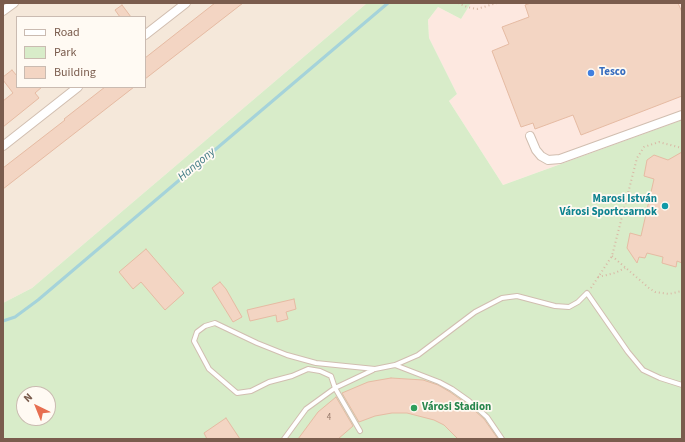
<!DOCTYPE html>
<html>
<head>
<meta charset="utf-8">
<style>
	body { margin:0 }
	#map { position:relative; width:685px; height:442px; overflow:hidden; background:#fdf6ec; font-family:"Source Sans 3",sans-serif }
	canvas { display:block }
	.frame { position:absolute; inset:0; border:4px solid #7a5c4d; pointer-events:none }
	.legend { position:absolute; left:16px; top:16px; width:130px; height:72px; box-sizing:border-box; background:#fffaf3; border:1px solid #cabbb1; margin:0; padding:5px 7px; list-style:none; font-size:12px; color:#7a5c4d }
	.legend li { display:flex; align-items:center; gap:8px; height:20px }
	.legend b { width:20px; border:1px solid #cabbb1 }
	.north { position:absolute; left:16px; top:386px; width:40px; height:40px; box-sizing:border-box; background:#fffaf3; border:1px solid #cabbb1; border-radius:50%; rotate:317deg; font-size:11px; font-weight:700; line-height:16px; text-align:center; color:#7a5c4d }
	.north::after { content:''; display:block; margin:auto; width:14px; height:18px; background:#e76f51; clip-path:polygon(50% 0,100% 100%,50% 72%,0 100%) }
</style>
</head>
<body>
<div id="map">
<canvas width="685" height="442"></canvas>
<div class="frame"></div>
<ul class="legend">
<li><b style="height:5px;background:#fff"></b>Road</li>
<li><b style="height:11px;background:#d8ecc9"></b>Park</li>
<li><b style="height:11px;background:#f3d5c3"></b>Building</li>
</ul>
<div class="north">N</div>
</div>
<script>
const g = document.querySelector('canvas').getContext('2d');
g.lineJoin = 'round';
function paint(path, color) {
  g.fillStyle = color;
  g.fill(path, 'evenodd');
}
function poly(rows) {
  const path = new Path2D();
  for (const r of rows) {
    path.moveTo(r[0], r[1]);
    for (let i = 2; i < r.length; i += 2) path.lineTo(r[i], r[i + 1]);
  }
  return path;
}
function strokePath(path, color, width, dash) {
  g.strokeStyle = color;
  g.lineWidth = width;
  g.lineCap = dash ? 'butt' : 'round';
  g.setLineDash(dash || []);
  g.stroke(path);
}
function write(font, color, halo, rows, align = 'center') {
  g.font = font + ' "Source Sans 3",sans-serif';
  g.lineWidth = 3.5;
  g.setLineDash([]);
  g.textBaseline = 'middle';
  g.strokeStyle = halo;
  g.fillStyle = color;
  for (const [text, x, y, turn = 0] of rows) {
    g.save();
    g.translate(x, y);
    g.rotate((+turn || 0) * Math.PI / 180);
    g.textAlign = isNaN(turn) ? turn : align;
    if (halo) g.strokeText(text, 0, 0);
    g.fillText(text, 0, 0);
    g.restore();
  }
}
paint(poly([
	[3,3,367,3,32,288,3,303],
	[17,17,145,17,145,87,17,87]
]), '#f5e8da');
paint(poly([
	[471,3,682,3,682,120,503,185,449,101,457,94,429,38,428,20,438,7,461,19]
]), '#fde8e0');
paint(poly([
	[367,3,471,3,461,19,438,7,428,20,429,38,457,94,449,101,503,185,682,120,682,439,3,439,3,303,32,288],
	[24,394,48,394,48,418,24,418]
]), '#d8ecc9');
strokePath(poly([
	[3,321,15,317,38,300,388,3]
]), '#a5d3da', 3);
const building = poly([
	[215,3,243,3,145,79,145,58,215,3],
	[531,3,678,3,682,12,682,96,581,135,573,115,535,129,533,123,521,127,492,51,509,44,502,27,529,17,525,5,531,3],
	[122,5,131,17,120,17,115,10,122,5],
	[12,70,17,76,17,87,42,87,35,93,39,98,3,127,3,101,13,93,3,80,3,77,12,70],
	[105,87,134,87,3,189,3,168,65,120,64,119,105,87],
	[682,152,682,263,677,261,676,267,662,263,663,257,647,253,645,258,639,257,637,263,627,248,630,233,641,236,654,179,644,176,647,160,654,155,668,160,682,152],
	[146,249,184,293,165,310,141,282,133,289,119,272,146,249],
	[220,282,226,289,242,317,233,322,212,288,220,282],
	[294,299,296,309,286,312,288,319,277,322,276,315,250,321,247,310,294,299],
	[391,378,423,380,438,385,450,392,467,404,484,419,498,439,458,439,444,425,434,420,407,413,392,413,375,416,359,422,342,393,368,382,391,378],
	[336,397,353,426,338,439,298,439,318,412,336,397],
	[226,418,240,439,207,439,204,433,226,418]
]);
paint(building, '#f3d5c3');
strokePath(building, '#e6bba3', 1);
const lane = poly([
	[395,365,439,382,452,389,469,401,487,417,502,439],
	[360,431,335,388,331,376,320,371,308,369,292,376,269,382,251,391,237,393,209,369,194,341,197,332,205,326,215,323,257,343,287,355,316,363,375,369,395,365,418,355,475,312,502,298,517,296,555,306,569,307,578,302,587,293,628,352,643,370,660,378,682,385],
	[284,439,306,409,335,388,373,370]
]);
const street = poly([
	[3,11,14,3],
	[145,35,186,3],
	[530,136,536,150,541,156,548,160,560,159,682,115],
	[3,146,78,87]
]);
strokePath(lane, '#d1beb0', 6);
strokePath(street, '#d1beb0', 10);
strokePath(poly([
	[458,3,467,7,477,9,497,3],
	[612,256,649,288,655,292,669,294,682,291],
	[598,277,615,273,625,268],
	[591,288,612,256,637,158,644,147,659,142,682,148]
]), '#d9b8a5', 2, [1, 3]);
strokePath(lane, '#fff', 4);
strokePath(street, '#fff', 8);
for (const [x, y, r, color] of [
	[591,73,4,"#3f7fe0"],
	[665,206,4,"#0f9aa8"],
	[414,408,4,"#2e9e5b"]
]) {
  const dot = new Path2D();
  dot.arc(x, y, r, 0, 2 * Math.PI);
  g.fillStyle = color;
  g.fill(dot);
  strokePath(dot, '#fffaf3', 1.5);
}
write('9px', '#987a6a', null, [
	["4",329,418]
]);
write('bold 11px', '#366cbe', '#fffaf3', [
	["Tesco",599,73]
], 'left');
write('bold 11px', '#0d838f', '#fffaf3', [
	["Marosi István",657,200],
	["Városi Sportcsarnok",657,213]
], 'right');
write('bold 11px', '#27864d', '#fffaf3', [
	["Városi Stadion",422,408]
], 'left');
write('italic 12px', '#437c86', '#fffaf3', [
	["Hangony",197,165,-40]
]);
</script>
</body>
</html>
